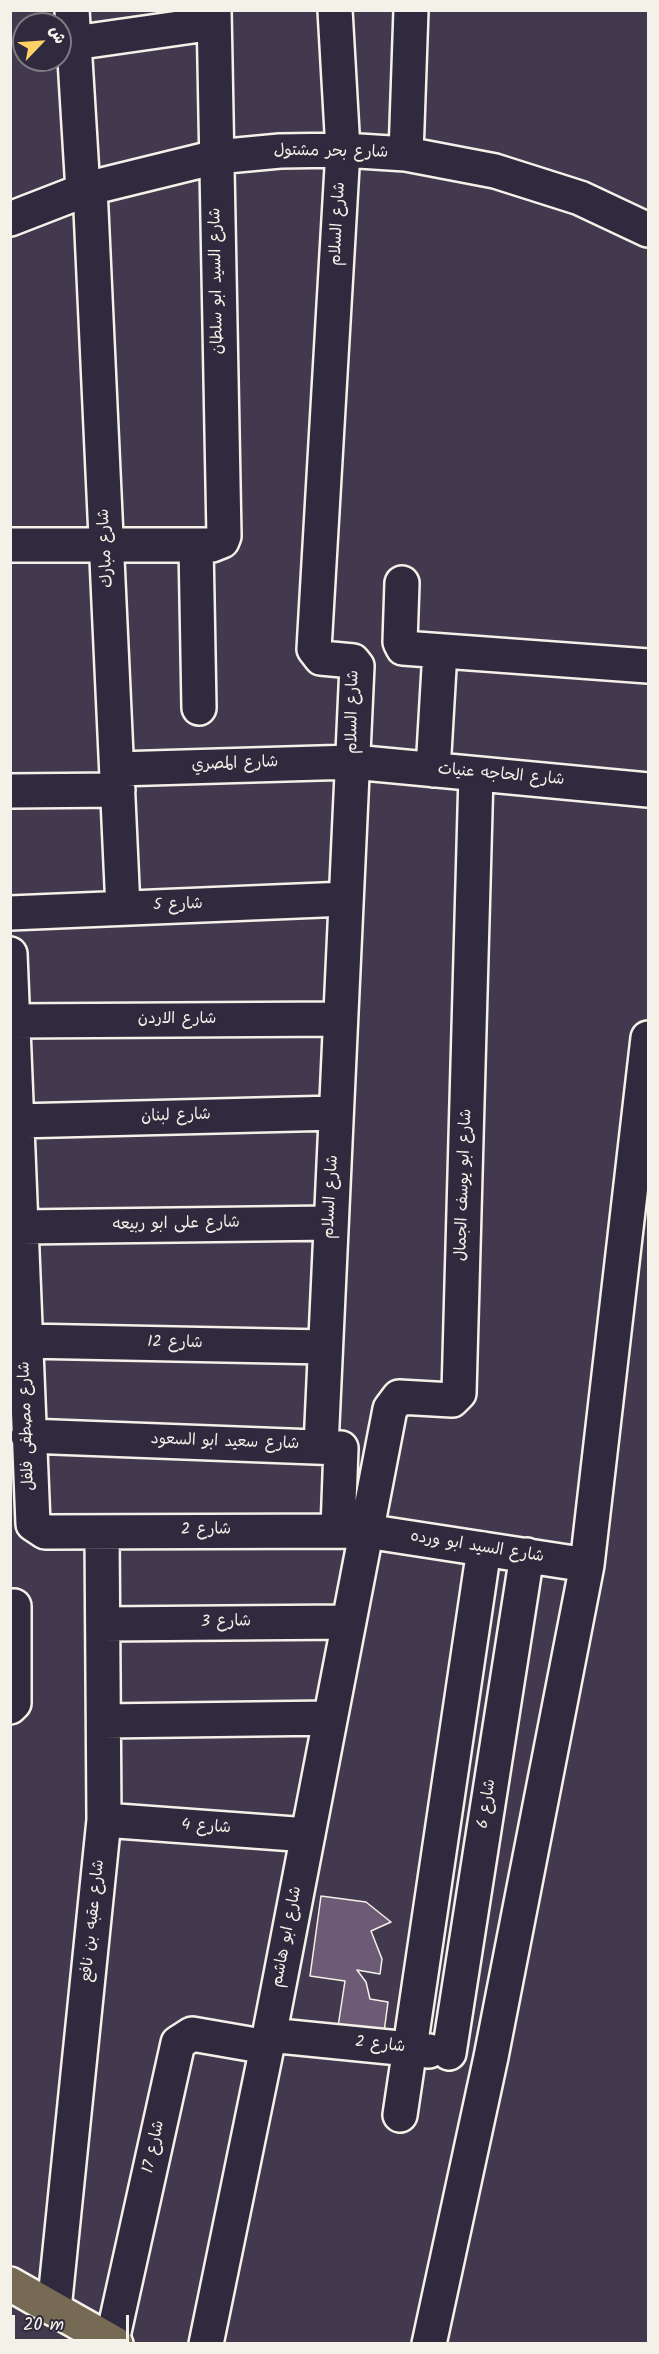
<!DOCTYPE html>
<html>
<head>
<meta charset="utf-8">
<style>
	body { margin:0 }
	#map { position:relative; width:659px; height:2354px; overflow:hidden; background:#42394e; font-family:Kalam,"Playpen Sans Arabic",sans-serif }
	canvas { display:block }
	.frame { position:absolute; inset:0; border:12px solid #f4f1e8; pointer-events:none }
	.north { position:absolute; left:12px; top:12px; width:60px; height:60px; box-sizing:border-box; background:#2f2a3d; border:2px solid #7e7a81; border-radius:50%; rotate:65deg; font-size:16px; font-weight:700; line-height:24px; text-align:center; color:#f4f1e8 }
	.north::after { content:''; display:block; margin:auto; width:21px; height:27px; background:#ffd166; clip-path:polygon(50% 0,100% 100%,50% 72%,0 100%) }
	.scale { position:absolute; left:12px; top:2315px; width:117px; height:27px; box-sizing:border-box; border:3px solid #f4f1e8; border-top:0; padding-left:8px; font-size:18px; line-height:21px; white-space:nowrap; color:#f4f1e8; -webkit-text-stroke:4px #2f2a3d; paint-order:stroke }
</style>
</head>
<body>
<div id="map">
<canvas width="659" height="2354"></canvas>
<div class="frame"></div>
<div class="north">ش</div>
<div class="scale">20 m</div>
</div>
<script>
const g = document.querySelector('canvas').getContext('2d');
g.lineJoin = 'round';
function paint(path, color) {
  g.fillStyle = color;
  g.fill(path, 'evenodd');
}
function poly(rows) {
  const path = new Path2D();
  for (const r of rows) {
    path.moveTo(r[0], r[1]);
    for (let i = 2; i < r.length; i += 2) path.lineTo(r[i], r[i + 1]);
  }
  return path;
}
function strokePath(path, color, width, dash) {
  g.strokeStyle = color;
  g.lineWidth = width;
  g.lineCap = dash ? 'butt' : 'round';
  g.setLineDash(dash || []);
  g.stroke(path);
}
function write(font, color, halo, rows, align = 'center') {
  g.font = font + ' Kalam,"Playpen Sans Arabic",sans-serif';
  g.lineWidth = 4.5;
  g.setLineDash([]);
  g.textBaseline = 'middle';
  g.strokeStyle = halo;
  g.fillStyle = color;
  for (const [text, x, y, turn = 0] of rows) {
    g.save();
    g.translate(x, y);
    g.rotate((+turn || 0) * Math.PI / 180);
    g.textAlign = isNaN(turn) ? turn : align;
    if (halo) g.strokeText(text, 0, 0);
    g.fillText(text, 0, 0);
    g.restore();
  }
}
const building = poly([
	[321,1896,366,1902,391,1922,371,1931,382,1959,380,1974,357,1970,366,1982,370,1999,388,2002,383,2040,337,2033,345,1981,310,1976,321,1896]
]);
paint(building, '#6d5b75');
strokePath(building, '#f4f1e8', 1.5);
const minor = poly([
	[72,10,83,191],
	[74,43,214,23],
	[406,154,411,10],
	[90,188,123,908],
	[10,219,90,188,216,157,280,151,343,150,406,154,495,171,580,198,648,230],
	[10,545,212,545,222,541,224,536,214,10],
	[196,545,199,708],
	[402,583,400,642,403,648,648,666],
	[117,769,353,762,648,790],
	[433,770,440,651],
	[10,791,118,790],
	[10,913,346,899],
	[10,954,33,1524,45,1532,366,1531,587,1565],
	[13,1021,340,1019],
	[17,1121,336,1113],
	[21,1227,331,1223],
	[25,1341,325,1347],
	[28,1436,341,1448,338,1529],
	[321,1446,357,666,353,661,321,658,314,649,343,150,335,10],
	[103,1624,349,1622],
	[10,1707,14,1703,14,1606],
	[104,1721,330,1718],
	[104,1820,308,1835],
	[269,2035,429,2051],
	[449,2053,527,1555],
	[400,2115,484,1549],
	[54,2309,104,1820,102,1532],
	[112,2341,178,2043,192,2034,267,2047],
	[206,2344,267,2047,390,1409,399,1397,452,1400,459,1393,476,774],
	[429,2344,491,2057,587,1565,648,1038]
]);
const major = poly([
	[10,2284,116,2344]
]);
strokePath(minor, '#f4f1e8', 38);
strokePath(major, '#f4f1e8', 38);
strokePath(minor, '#2f2a3d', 33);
strokePath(major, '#766a54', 33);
write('16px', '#f4f1e8', '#2f2a3d', [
	["شارع بحر مشتول",331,153,1],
	["شارع السلام",339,224,-87],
	["شارع السيد ابو سلطان",218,281,-91],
	["شارع مبارك",107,548,-93],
	["شارع السلام",354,712,-89],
	["شارع المصري",235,765,-2],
	["شارع الحاجه عنيات",501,776,5],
	["شارع 5",178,906,-2],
	["شارع الاردن",177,1020],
	["شارع لبنان",176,1117,-2],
	["شارع ابو يوسف الجمال",465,1185,-88],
	["شارع السلام",332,1197,-87],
	["شارع على ابو ربيعه",176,1225,-1],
	["شارع 12",175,1344,1],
	["شارع مصطفى فلفل",28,1426,-92],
	["شارع سعيد ابو السعود",225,1443,2],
	["شارع 2",206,1531,-1],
	["شارع السيد ابو ورده",477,1548,9],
	["شارع 3",226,1623,-1],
	["شارع 6",488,1804,-81],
	["شارع 4",206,1828,4],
	["شارع عقبه بن نافع",94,1921,-84],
	["شارع ابو هاشم",288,1937,-79],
	["شارع 2",380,2046,6],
	["شارع 17",155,2147,-78]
]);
</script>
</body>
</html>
